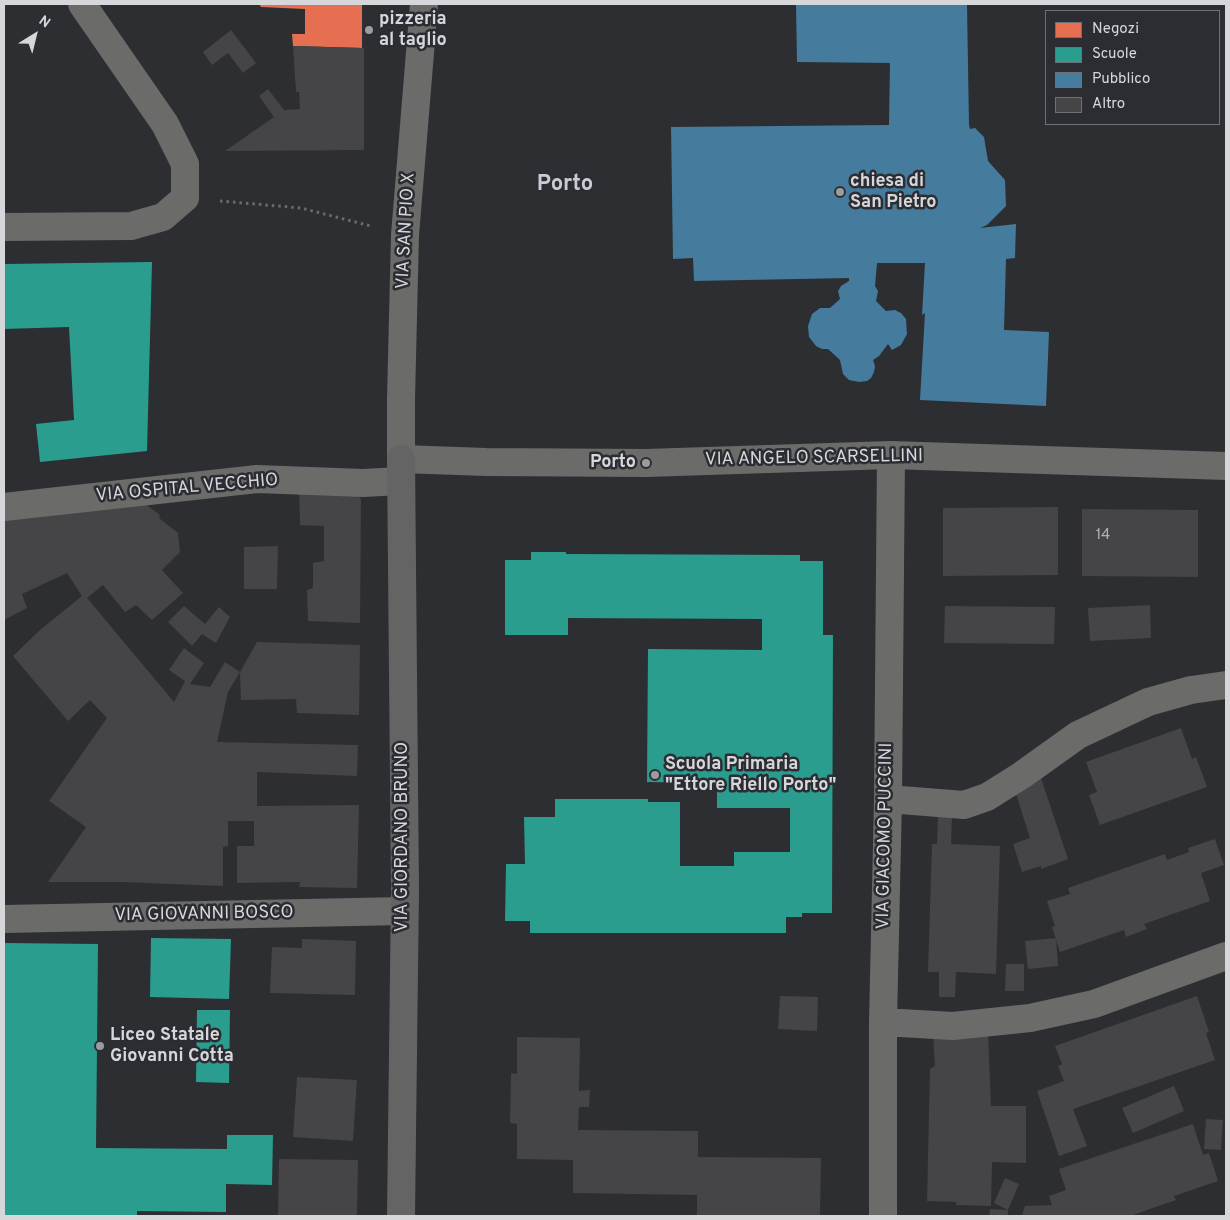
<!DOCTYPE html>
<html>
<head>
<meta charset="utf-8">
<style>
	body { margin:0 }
	#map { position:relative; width:1230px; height:1220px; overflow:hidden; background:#2d2e31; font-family:Overpass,sans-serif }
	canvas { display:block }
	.frame { position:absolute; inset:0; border:5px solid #d6d7db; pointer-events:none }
	.legend { position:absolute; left:1045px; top:10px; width:175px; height:115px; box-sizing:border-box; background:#2b2d33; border:1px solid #6f7176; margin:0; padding:6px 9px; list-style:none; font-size:15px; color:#d6d7db }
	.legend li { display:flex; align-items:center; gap:10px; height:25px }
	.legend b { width:25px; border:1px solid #6f7176 }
	.north { position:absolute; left:10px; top:10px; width:50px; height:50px; -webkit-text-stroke:4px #2b2d33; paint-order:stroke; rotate:36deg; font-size:14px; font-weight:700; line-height:20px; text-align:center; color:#d6d7db }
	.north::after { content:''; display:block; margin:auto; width:18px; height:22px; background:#d6d7db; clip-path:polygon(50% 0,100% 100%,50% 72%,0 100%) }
</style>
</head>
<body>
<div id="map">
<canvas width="1230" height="1220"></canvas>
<div class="frame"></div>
<ul class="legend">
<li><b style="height:14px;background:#e76f51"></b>Negozi</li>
<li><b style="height:14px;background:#2a9d8f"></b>Scuole</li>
<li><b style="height:14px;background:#457b9d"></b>Pubblico</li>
<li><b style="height:14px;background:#454548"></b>Altro</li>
</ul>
<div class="north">N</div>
</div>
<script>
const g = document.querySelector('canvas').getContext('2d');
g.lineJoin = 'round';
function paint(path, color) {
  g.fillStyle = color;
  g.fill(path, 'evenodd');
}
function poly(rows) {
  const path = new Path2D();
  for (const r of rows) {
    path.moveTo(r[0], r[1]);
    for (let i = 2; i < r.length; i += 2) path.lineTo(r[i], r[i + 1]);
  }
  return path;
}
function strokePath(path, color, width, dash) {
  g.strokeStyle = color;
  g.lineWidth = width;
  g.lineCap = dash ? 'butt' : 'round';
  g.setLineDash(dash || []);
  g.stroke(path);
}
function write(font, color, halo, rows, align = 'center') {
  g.font = font + ' Overpass,sans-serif';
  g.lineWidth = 5;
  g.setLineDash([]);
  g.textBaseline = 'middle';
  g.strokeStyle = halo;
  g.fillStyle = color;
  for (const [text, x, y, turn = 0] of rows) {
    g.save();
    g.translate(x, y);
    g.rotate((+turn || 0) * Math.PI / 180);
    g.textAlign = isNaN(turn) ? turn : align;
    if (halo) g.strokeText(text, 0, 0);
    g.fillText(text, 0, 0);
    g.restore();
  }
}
paint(poly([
	[259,4,362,4,362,48,293,46,292,34,305,34,305,9,261,7]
]), '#e76f51');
paint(poly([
	[152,262,147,451,40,462,36,424,74,420,69,327,4,329,4,264],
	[531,552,566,552,566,554,800,555,800,561,823,561,823,635,833,635,832,913,802,913,802,917,786,917,786,933,530,933,530,921,505,921,506,864,525,864,524,817,555,817,555,799,648,799,648,802,680,802,680,866,734,866,734,852,790,852,790,808,717,808,717,783,647,782,648,649,762,650,762,619,568,618,568,635,505,635,505,560,531,560],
	[151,938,231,939,229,999,150,997],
	[4,943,98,944,96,1148,227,1149,227,1135,273,1135,272,1185,226,1184,226,1212,137,1211,137,1216,4,1216],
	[197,1010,230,1010,229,1083,196,1082]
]), '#2a9d8f');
paint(poly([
	[796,4,967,4,969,125,970,129,975,128,984,137,988,161,1005,180,1006,206,987,225,980,228,1016,224,1015,258,1006,259,1004,330,1049,332,1046,406,920,400,925,313,922,315,925,263,877,263,875,286,878,291,876,301,886,311,895,310,901,313,906,319,907,334,901,345,892,350,888,344,879,356,873,360,875,366,874,372,871,378,867,381,859,382,849,380,843,374,840,360,828,349,822,349,816,346,809,337,808,326,812,314,820,308,830,308,840,299,838,291,841,286,849,281,849,278,694,281,693,258,673,259,671,127,889,125,890,63,797,62]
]), '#457b9d');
paint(poly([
	[231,30,256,63,243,73,228,53,212,65,203,52],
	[293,46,364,48,364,150,225,151,274,117,259,96,268,89,284,110,300,109,299,92,296,92],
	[299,488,352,488,361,499,360,623,308,621,307,590,313,588,313,563,324,561,324,526,300,525],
	[147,499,148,506,160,515,159,518,178,533,180,552,162,570,183,593,152,620,136,605,125,612,103,585,87,598,174,702,185,681,169,670,184,648,204,663,190,684,210,687,225,662,240,672,228,692,217,742,358,745,357,776,257,772,257,806,359,805,357,888,299,887,300,882,237,883,237,846,254,846,254,821,228,821,228,846,223,847,223,886,122,882,48,882,86,827,49,801,107,718,90,700,68,721,13,656,40,630,82,596,67,573,22,594,27,608,4,620,4,513],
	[1058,507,1058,575,943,576,943,508],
	[1082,509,1198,510,1198,577,1082,576],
	[278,546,277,589,244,589,244,547],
	[1150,605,1151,638,1090,641,1088,608],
	[184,606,205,624,219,607,230,617,216,643,202,634,192,646,168,622],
	[945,606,1055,607,1054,644,944,643],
	[257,642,360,645,359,715,297,713,296,699,241,700,240,672],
	[1181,728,1192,759,1196,757,1207,787,1100,825,1089,795,1097,792,1086,762],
	[1040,775,1068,859,1041,869,1041,866,1022,872,1013,844,1030,838,1015,791],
	[938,813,952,814,951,844,1000,846,996,974,956,972,955,997,939,997,939,972,928,972,932,844,937,844],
	[1215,839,1224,865,1201,873,1210,901,1144,924,1147,929,1126,937,1124,930,1060,952,1052,927,1055,926,1047,901,1070,894,1068,888,1165,854,1167,860,1189,852,1188,848],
	[1056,938,1058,966,1028,969,1025,941],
	[302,939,356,941,355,995,270,993,272,947,302,948],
	[1006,964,1024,964,1024,991,1005,991],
	[780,996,818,997,817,1031,778,1029],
	[1197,996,1209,1032,1206,1033,1215,1060,1073,1109,1087,1146,1059,1156,1037,1091,1064,1081,1058,1066,1062,1064,1055,1046],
	[988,1031,991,1106,1026,1106,1026,1163,992,1162,991,1206,956,1205,956,1202,927,1201,930,1069,935,1066,933,1033],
	[517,1037,580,1038,579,1091,590,1090,589,1107,579,1107,578,1130,698,1131,698,1157,821,1158,820,1216,697,1216,697,1195,573,1193,573,1160,517,1159,517,1124,510,1123,511,1073,517,1074],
	[297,1077,357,1080,353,1141,293,1137],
	[1174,1086,1184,1111,1133,1133,1122,1108],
	[1206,1119,1223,1120,1221,1150,1204,1149],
	[1193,1124,1203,1155,1209,1153,1218,1181,1174,1196,1176,1200,1130,1216,1022,1216,1025,1206,1052,1205,1049,1196,1066,1190,1059,1169],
	[279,1159,358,1160,357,1216,278,1216],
	[1005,1178,1019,1184,1008,1210,994,1203],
	[990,1209,1008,1210,1008,1216,989,1216]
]), '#454548');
strokePath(poly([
	[220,201,301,208,371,226]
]), '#6a6b6b', 3, [2.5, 4]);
strokePath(poly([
	[4,227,131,226,163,217,185,198,185,164,165,124,82,4],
	[4,507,257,479,363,483,401,481],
	[888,799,964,805,987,797,1022,775,1078,735,1148,702,1191,690,1226,685],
	[4,919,404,911],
	[883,1022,953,1026,1030,1018,1094,1004,1226,956],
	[883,1216,883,1022,888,799,891,455]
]), '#6b6b6a', 28);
strokePath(poly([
	[424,4,405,235,401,399,401,459,486,462,646,463,891,455,1226,466]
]), '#6b6b6a', 28);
strokePath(poly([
	[401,1216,405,889,401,459]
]), '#646464', 28);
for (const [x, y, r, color] of [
	[369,30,5,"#9b9ca0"],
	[840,192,5,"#9b9ca0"],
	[646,463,5,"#9b9ca0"],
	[655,775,5,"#9b9ca0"],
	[100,1046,5,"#9b9ca0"]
]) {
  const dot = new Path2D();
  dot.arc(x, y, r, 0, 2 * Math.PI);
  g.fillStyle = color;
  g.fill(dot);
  strokePath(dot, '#2b2d33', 2);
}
write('15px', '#b2b2b6', null, [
	["14",1103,536]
]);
write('bold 18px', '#d6d7db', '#2b2d33', [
	["pizzeria",379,20],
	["al taglio",379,41],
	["chiesa di",850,182],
	["San Pietro",850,203],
	["Porto",636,463,"right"],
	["Scuola Primaria",665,765],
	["\"Ettore Riello Porto\"",665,786],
	["Liceo Statale",110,1036],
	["Giovanni Cotta",110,1057]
], 'left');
write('18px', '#d6d7db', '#2b2d33', [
	["VIA SAN PIO X",407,231,-87],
	["VIA ANGELO SCARSELLINI",814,459,-1],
	["VIA OSPITAL VECCHIO",187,489,-5],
	["VIA GIACOMO PUCCINI",886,836,-89],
	["VIA GIORDANO BRUNO",403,837,-90],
	["VIA GIOVANNI BOSCO",204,915,-1]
]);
write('bold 22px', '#caccd4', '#2b2d33', [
	["Porto",565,186]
]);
</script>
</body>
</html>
